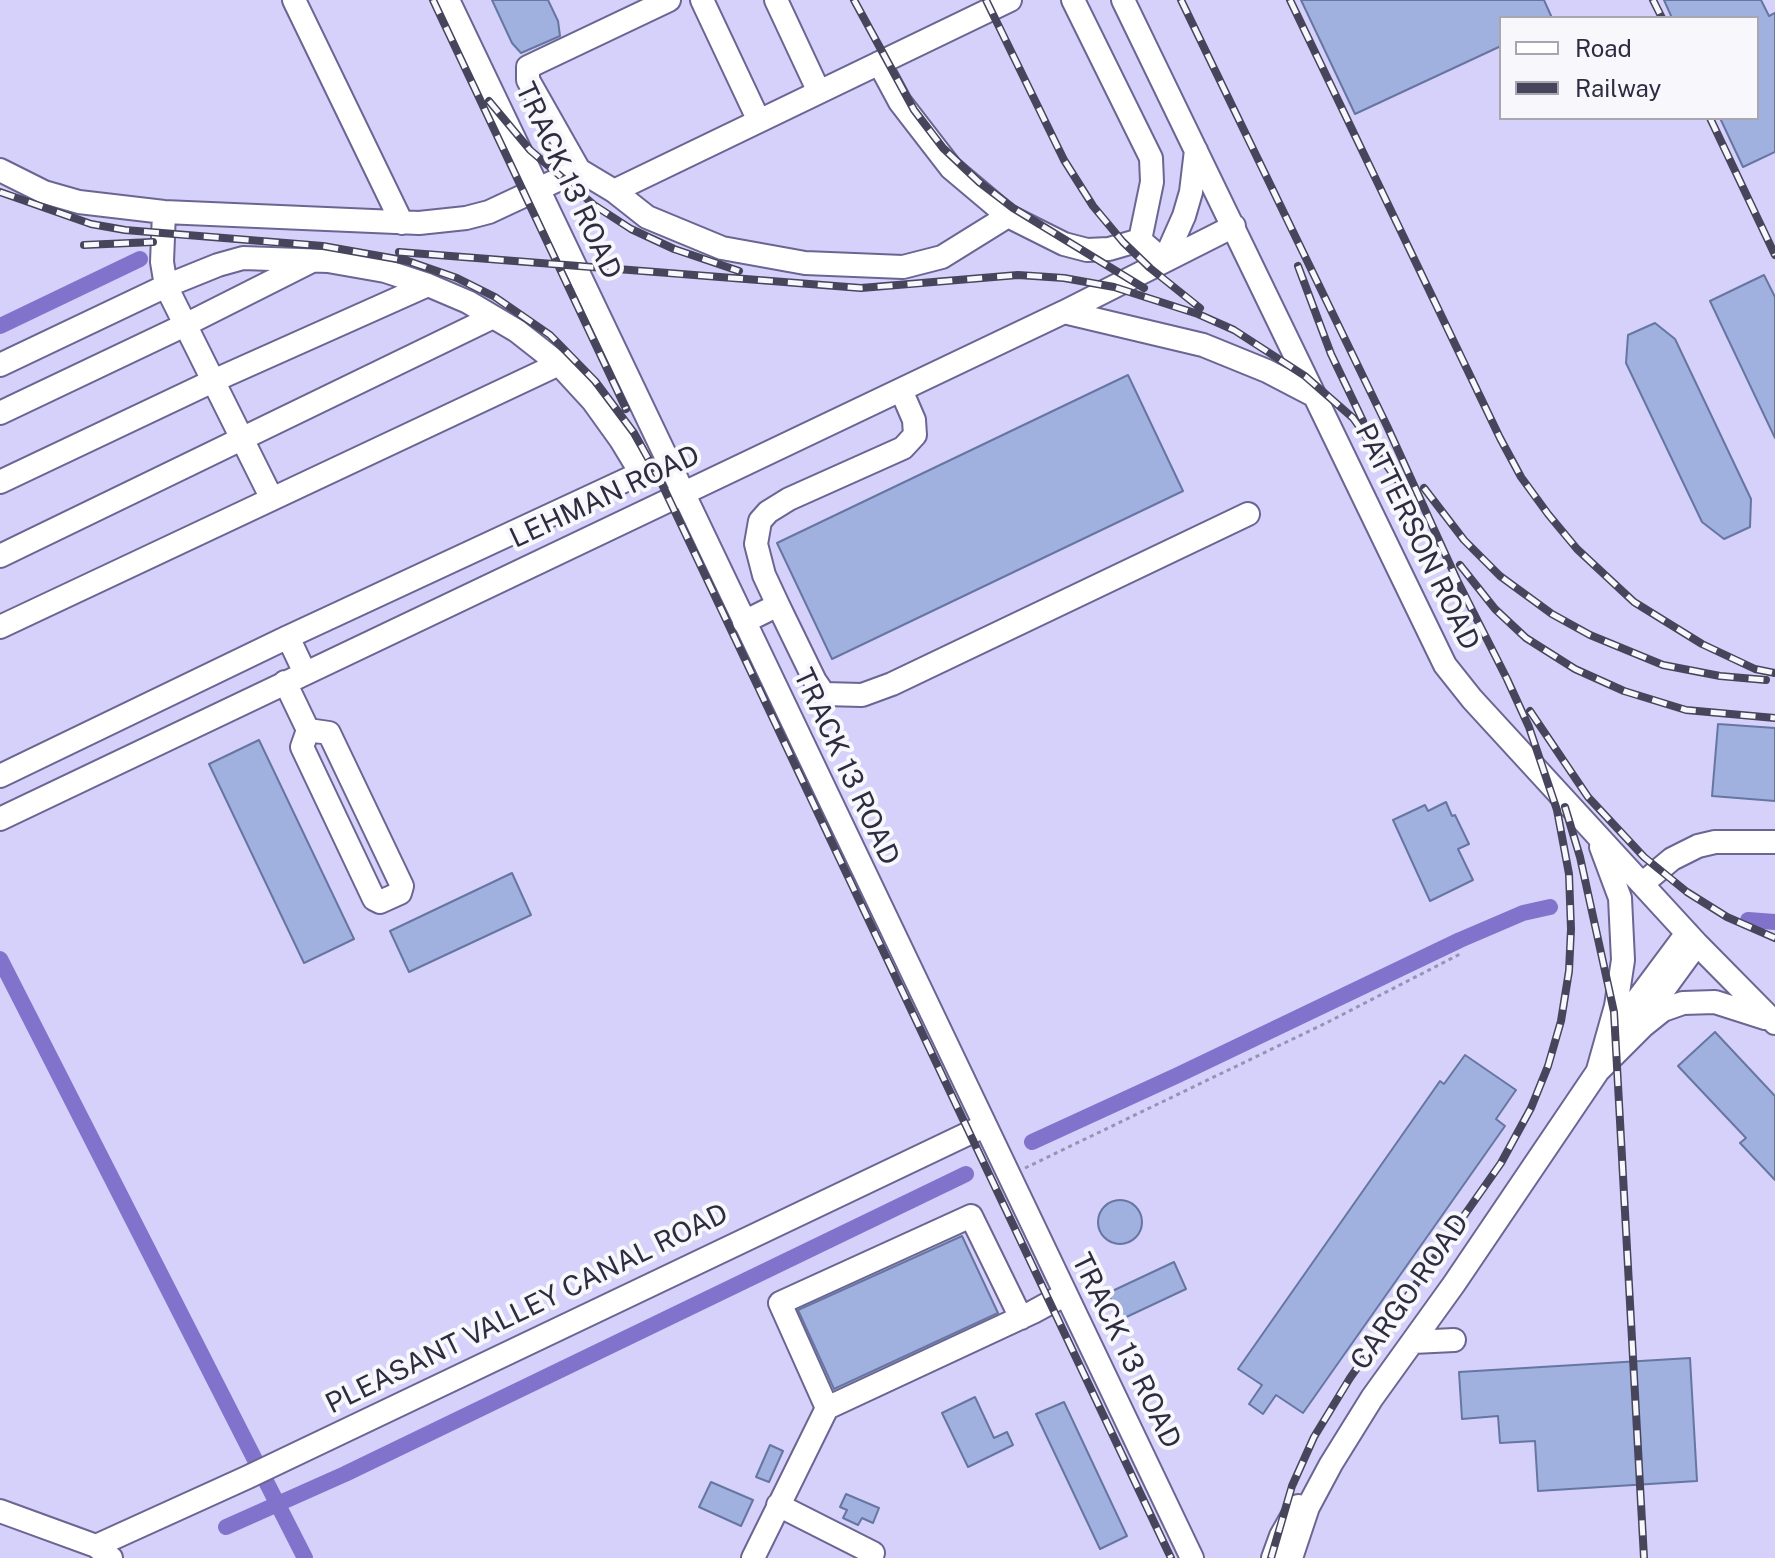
<!DOCTYPE html>
<style>
body{margin:0}
#map{position:relative;width:1775px;height:1558px;overflow:hidden;background:#d5d1fa;font-family:"Public Sans",sans-serif}
canvas{display:block}
.legend{position:absolute;left:1499px;top:16px;width:260px;height:104px;box-sizing:border-box;background:#f7f7fc;border:2px solid #a7a6b1;margin:0;padding:10px 14px;list-style:none;font-size:24px;color:#2e2c40}
.legend li{display:flex;align-items:center;gap:16px;height:40px}
.legend b{width:40px;border:2px solid #a7a6b1}
</style>
<div id="map">
<canvas width="1775" height="1558"></canvas>
<ul class="legend">
<li><b style="height:10px;background:#fff"></b>Road</li>
<li><b style="height:10px;background:#47455c"></b>Railway</li>
</ul>
</div>
<script>
const c = document.querySelector('canvas').getContext('2d');
c.lineJoin = 'round';
const toPath = rows => new Path2D(rows.map(r => 'M' + r).join(''));
function strokePath(path, color, width, dash) { c.strokeStyle = color; c.lineWidth = width; c.lineCap = dash ? 'butt' : 'round'; c.setLineDash(dash || []); c.stroke(path); }
function paint(path, color) { c.fillStyle = color; c.fill(path, 'evenodd'); }
function drawText(font, color, halo, rows, align = 'center') {
  c.font = font + ' "Public Sans",sans-serif'; c.lineWidth = 8; c.setLineDash([]); c.textBaseline = 'middle'; c.strokeStyle = halo; c.fillStyle = color; for (const [text, x, y, turn = 0] of rows) {
    c.save(); c.translate(x, y); c.rotate((+turn || 0) * Math.PI / 180); c.textAlign = isNaN(turn) ? turn : align; if (halo) c.strokeText(text, 0, 0); c.fillText(text, 0, 0); c.restore();
  }
}
strokePath(toPath([
 [0,326,140,259],
 [1748,920,1775,922],
 [0,959,305,1558],
 [1032,1142,1178,1075,1460,940,1523,913,1550,907],
 [226,1527,345,1474,966,1174]
]), '#8173cc', 16);
const building = toPath([
 [492,0,548,0,558,21,560,36,521,53,512,43,492,0],
 [1301,0,1544,0,1552,18,1501,18,1501,46,1355,114,1301,0],
 [1664,0,1761,0,1769,16,1775,13,1775,152,1743,167,1720,118,1757,118,1757,18,1672,18,1664,0],
 [1764,275,1775,297,1775,438,1710,301,1764,275],
 [1655,323,1675,339,1751,499,1750,527,1724,539,1702,522,1626,363,1628,335,1655,323],
 [1128,375,1183,491,832,659,777,543,1128,375],
 [1718,724,1775,728,1775,801,1712,796,1718,724],
 [259,740,354,939,304,963,209,764,259,740],
 [1446,802,1452,816,1455,815,1469,844,1458,849,1473,880,1430,901,1393,820,1425,805,1428,811,1446,802],
 [512,873,531,915,409,972,390,931,512,873],
 [1715,1032,1775,1096,1775,1180,1740,1143,1746,1138,1678,1066,1715,1032],
 [1465,1055,1516,1090,1496,1119,1505,1126,1303,1413,1276,1395,1263,1414,1249,1404,1262,1385,1238,1369,1440,1081,1444,1084,1465,1055],
 '1098 1222a22 22 0 1 1 44 0a22 22 0 1 1-44 0Z',
 [962,1236,998,1313,834,1389,798,1310,962,1236],
 [1174,1262,1186,1289,1120,1320,1108,1293,1174,1262],
 [1690,1358,1697,1481,1538,1491,1535,1441,1500,1443,1498,1416,1462,1419,1459,1372,1690,1358],
 [975,1397,994,1438,1007,1432,1013,1445,968,1467,942,1413,975,1397],
 [1064,1402,1127,1536,1100,1549,1036,1414,1064,1402],
 [770,1445,783,1451,769,1482,756,1477,770,1445],
 [711,1482,753,1500,741,1526,699,1507,711,1482],
 [846,1494,879,1508,873,1523,862,1518,858,1525,843,1518,847,1510,840,1507,846,1494]
]);
paint(building, '#a0b1e0');
strokePath(building, '#6676a1', 2);
const minor = toPath([
 [294,0,402,223],
 [448,0,1192,1558],
 [702,0,759,121],
 [776,0,819,92],
 [1073,0,1151,158,1152,182,1140,240],
 [1123,0,1445,665,1472,699,1697,944,1775,1023],
 [0,170,44,192,79,202,164,212,419,223,466,218,489,212,579,170,614,191,1010,0],
 [579,170,528,80,528,67,669,0],
 [614,191,647,217,722,248,805,263,903,267,942,257,1008,216,951,168,900,102,879,63],
 [164,212,162,262,166,286,272,499],
 [1008,216,1064,244,1087,250,1109,249,1140,240,1164,261,1184,216,1191,192,1196,150],
 [1064,312,1203,345,1267,371,1315,396],
 [0,365,166,286,218,265,243,258,328,261,385,271,428,285,468,302,517,331,559,364,593,401,621,440,641,473,288,637],
 [0,413,185,325,312,261],
 [0,482,213,381,428,285],
 [0,556,493,317],
 [778,605,764,575,756,544,760,521,768,512,789,499,903,448,915,435,914,420,901,390],
 [744,622,778,605,815,681,824,694,862,695,892,684,1248,514],
 [0,627,559,364],
 [285,682,308,730,302,747,374,899,380,902,400,893,402,886,329,733,308,730],
 [0,776,288,637,305,673],
 [0,819,1064,312,1234,226],
 [1642,884,1672,859,1698,846,1715,842,1775,842],
 [1643,1018,1697,944],
 [1614,1031,1687,933],
 [1598,1070,1616,1006,1623,960,1620,898,1601,847],
 [1021,1318,971,1216,780,1303,827,1408,1033,1312,1066,1294],
 [1413,1342,1454,1340],
 [778,1505,873,1553,871,1558],
 [0,1511,96,1546,111,1558],
 [96,1546,248,1477,984,1126],
 [753,1558,827,1408],
 [1273,1558,1281,1536,1298,1506],
 [1291,1558,1308,1507,1331,1464,1372,1398,1454,1284,1598,1071,1643,1026,1663,1010,1683,1003,1715,1002,1765,1018]
]);
strokePath(minor, '#6a6592', 26);
strokePath(toPath([
 [1025,1168,1328,1022,1462,953]
]), '#9793b4', 3, [4, 4]);
strokePath(minor, '#fff', 22);
const rail = toPath([
 [433,0,626,409],
 [854,0,914,110,943,148,979,182,1013,208,1144,288],
 [986,0,1064,160,1093,206,1123,242,1150,268,1200,308],
 [1181,0,1387,426,1457,580,1507,679,1529,727,1557,810,1569,874,1571,929,1569,971,1561,1021,1548,1066,1531,1108,1501,1163,1350,1378,1314,1437,1292,1486,1271,1558],
 [1290,0,1500,438,1521,477,1548,514,1577,549,1634,602,1702,644,1755,669,1775,673],
 [1653,0,1662,18],
 [489,101,530,150,594,205,631,229,674,249,739,271],
 [1710,118,1775,255],
 [0,192,91,224,125,230,323,246,408,261,457,278,495,297,550,335,595,381,634,433,659,478,1171,1558],
 [84,245,153,242],
 [399,252,861,288,1018,275,1064,278,1114,287,1198,314,1234,330,1305,376,1353,418,1412,501],
 [1298,266,1331,354,1363,421],
 [1424,488,1464,540,1500,576,1552,614,1590,635,1663,665,1720,676,1766,680],
 [1460,565,1495,609,1526,638,1575,669,1624,691,1686,710,1775,718],
 [1530,711,1588,797,1644,857,1687,892,1727,917,1775,938],
 [1565,807,1580,857,1614,1012,1644,1558]
]);
strokePath(rail, '#47455c', 8);
strokePath(rail, '#f7f7fc', 5, [15]);
drawText('28px', '#2e2c40', '#f7f7fc', [
 ["TRACK 13 ROAD",568,181,65],
 ["LEHMAN ROAD",605,497,-25],
 ["PATTERSON ROAD",1417,537,64],
 ["TRACK 13 ROAD",846,767,65],
 ["CARGO ROAD",1410,1292,-55],
 ["PLEASANT VALLEY CANAL ROAD",527,1309,-26],
 ["TRACK 13 ROAD",1126,1351,64]
]);
</script>
